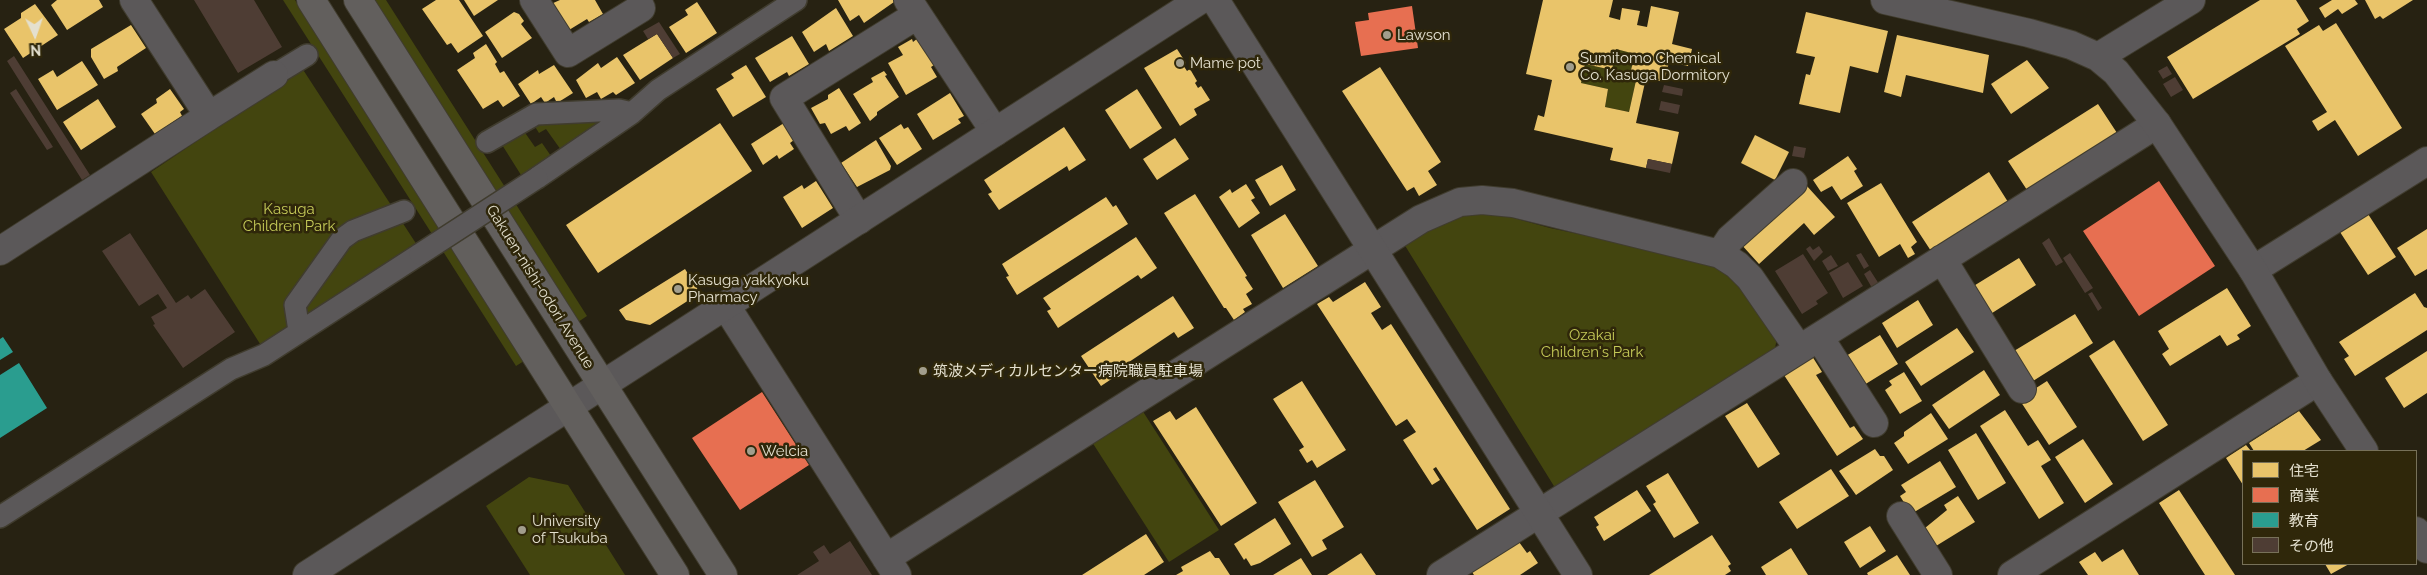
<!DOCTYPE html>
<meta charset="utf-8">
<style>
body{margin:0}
#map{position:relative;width:2427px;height:575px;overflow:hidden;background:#272212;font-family:Raleway,"Noto Sans JP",sans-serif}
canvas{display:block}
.legend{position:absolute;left:2242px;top:450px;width:175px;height:115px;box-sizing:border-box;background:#2f270a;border:1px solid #777159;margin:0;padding:6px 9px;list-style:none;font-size:15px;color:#e4e0cf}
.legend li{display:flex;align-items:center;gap:10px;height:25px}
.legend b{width:25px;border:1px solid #777159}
.north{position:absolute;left:10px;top:10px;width:50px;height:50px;-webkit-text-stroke:4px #2f270a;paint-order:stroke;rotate:177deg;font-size:14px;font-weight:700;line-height:20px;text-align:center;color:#e4e0cf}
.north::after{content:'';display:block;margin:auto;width:18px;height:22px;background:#e4e0cf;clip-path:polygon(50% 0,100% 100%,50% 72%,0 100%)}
</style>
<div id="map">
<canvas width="2427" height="575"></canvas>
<ul class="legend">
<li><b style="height:14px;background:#e9c46a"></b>住宅</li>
<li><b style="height:14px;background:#e76f51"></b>商業</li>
<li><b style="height:14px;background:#2a9d8f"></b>教育</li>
<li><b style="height:14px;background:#4e3d34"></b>その他</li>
</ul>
<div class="north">N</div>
</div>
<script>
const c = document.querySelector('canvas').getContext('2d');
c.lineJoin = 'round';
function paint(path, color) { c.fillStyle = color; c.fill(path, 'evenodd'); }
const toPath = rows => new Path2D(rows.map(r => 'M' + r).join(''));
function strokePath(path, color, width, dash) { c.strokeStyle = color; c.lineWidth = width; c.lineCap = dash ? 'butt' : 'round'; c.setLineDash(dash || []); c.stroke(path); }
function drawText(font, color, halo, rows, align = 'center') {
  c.font = font + ' Raleway,"Noto Sans JP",sans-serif'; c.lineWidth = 5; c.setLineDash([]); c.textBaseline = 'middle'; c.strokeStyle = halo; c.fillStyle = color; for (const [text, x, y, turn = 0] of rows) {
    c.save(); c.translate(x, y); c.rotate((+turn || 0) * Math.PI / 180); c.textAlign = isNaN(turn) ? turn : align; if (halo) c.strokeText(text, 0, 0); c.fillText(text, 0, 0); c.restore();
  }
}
paint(toPath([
 [283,0,295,0,524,361,516,366],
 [373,0,386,0,587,316,578,322],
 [1616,49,1635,54,1630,74,1637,76,1629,112,1605,107,1608,89,1581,83,1585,64,1611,70],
 [300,65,417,245,262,347,151,172,287,80,284,75],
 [608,115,561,150,546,129,539,133,532,122],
 [521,127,535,147,542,143,551,156,521,175,499,140],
 [1492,212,1550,228,1706,261,1725,271,1750,299,1777,338,1774,353,1557,491,1404,244,1435,224,1465,214],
 [1142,410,1219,530,1169,562,1092,442],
 [529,477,568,485,625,575,530,575,486,506]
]), '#43450f');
paint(toPath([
 [57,0,99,0,103,7,67,30,51,5],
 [436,0,459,0,483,36,458,53,451,43,447,45,422,9],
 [464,0,498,0,474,16],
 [560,0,595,0,603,14,589,22,587,19,569,30,551,4],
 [838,0,893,0,894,2,864,23,859,15,850,21],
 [1543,0,1613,0,1609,17,1620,20,1622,8,1640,11,1637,25,1647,27,1651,6,1679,12,1672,44,1692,49,1688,66,1669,62,1664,82,1646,78,1636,123,1679,132,1672,164,1648,159,1646,168,1610,160,1613,148,1534,130,1538,115,1544,117,1552,80,1526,74],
 [1616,49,1635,54,1630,74,1637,76,1629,112,1605,107,1608,89,1581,83,1585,64,1612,70],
 [2260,0,2296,0,2309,21,2297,29,2300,34,2193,99,2167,57],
 [2332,0,2355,0,2358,4,2342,14,2338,9,2325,18,2319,8],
 [2365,0,2413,0,2383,19,2380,16,2375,19],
 [697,2,717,33,686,53,669,27,688,15,685,10],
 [35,4,58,35,23,58,4,29,21,18,21,13],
 [836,8,853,36,829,51,826,44,814,52,802,32],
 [514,12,519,14,524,21,521,24,532,38,502,58,485,32],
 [1806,12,1888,31,1878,73,1850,66,1840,113,1799,104,1806,74,1810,75,1815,57,1796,53],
 [2336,23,2402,128,2358,156,2335,120,2318,131,2312,121,2327,112,2285,46,2319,25,2323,31],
 [131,25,146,48,117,67,118,71,104,79,91,57,91,49],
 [657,34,673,58,640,80,623,55],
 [1897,35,1989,55,1983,93,1906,75,1901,97,1884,92],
 [792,36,809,64,789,76,787,72,770,82,755,58],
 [918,38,934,65,931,67,937,77,906,95,888,63,903,55,898,47,912,39,913,42],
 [486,44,497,62,495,64,500,73,504,71,520,96,503,107,498,100,483,109,457,70,475,58,473,53],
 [1177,49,1186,63,1183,65,1187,71,1190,69,1197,81,1195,83,1198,88,1201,86,1210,100,1194,109,1197,115,1180,126,1144,68],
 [617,57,635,83,616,95,613,92,601,99,597,92,586,98,576,80,598,63,601,68],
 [2027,60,2049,88,2011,114,1991,84],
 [82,61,98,85,57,110,38,79,53,70,57,77],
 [554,65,573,93,557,103,554,97,545,103,541,97,531,104,518,84,538,70,539,74],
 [746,65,766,97,733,117,716,89,734,78,731,74],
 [1380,67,1441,162,1428,171,1437,185,1419,196,1414,187,1407,191,1342,91],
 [884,71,887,75,885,76,899,97,877,112,877,115,870,121,853,94,873,82,871,78],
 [839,88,861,123,849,131,846,126,831,134,825,123,820,124,811,108,828,99,828,95],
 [170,89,184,109,180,112,182,116,155,134,141,114,157,103,156,99],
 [1137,89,1162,128,1130,149,1105,110],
 [950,93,964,116,958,119,961,123,933,140,917,114],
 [98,99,116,127,81,150,63,122],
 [2098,104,2117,133,2027,190,2008,161],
 [720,123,752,171,598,273,566,225],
 [784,123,794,140,790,143,794,149,779,159,777,155,763,165,751,144],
 [901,124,904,129,908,127,922,149,897,165,879,138],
 [1064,127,1086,160,1069,171,1067,166,999,210,988,194,992,192,984,180],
 [1755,135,1789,152,1775,180,1741,163],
 [1175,138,1189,159,1157,180,1143,159],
 [876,140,891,166,890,170,857,187,841,163],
 [1848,156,1857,169,1854,171,1863,186,1841,200,1832,186,1821,192,1813,180],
 [1282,165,1296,190,1270,206,1255,180],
 [1989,172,2008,202,1931,251,1912,222],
 [816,181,833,208,802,228,783,197,802,185,804,189],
 [1881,183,1917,242,1911,247,1915,254,1908,258,1900,244,1879,257,1847,203],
 [1246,184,1255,198,1251,200,1260,213,1239,228,1219,197,1230,189,1232,193],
 [1806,185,1835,217,1814,235,1804,223,1759,264,1740,243],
 [1195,194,1247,276,1245,277,1253,289,1246,294,1252,304,1243,309,1245,312,1234,320,1226,308,1224,308,1164,213],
 [1106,197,1113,207,1116,205,1128,224,1017,295,1006,277,1009,276,1002,264],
 [1285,214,1318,266,1283,288,1251,235],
 [2368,214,2396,257,2368,275,2340,232],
 [2427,229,2427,269,2415,276,2397,248],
 [1136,237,1157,268,1141,279,1138,275,1058,328,1047,311,1051,309,1043,298],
 [2019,258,2036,285,1989,315,1972,287],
 [685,269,700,293,650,325,626,320,619,310],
 [1365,282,1381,307,1371,313,1382,330,1391,324,1510,509,1477,530,1436,467,1433,469,1440,480,1432,485,1403,440,1416,432,1407,419,1396,426,1317,304,1329,297,1333,302],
 [2227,288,2251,326,2237,335,2240,339,2227,346,2220,335,2170,366,2162,354,2169,349,2158,331],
 [2415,293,2424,307,2427,308,2427,330,2355,376,2344,359,2349,356,2339,342],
 [1173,296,1194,328,1178,338,1174,332,1114,372,1116,376,1101,386,1081,356],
 [1918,300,1933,325,1897,348,1882,323],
 [2075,314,2093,343,2033,381,2014,351],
 [1957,328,1974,352,1921,386,1905,362],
 [1880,335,1898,364,1864,385,1846,356],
 [2114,340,2168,425,2143,441,2089,356],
 [2427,351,2427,393,2404,408,2385,378],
 [1812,356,1822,372,1816,375,1850,428,1854,426,1863,439,1837,456,1784,375],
 [1984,370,2000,395,1949,429,1932,405],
 [1904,372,1922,401,1900,414,1885,390,1892,385,1889,381],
 [1302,381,1346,450,1317,468,1312,460,1307,463,1299,450,1304,447,1273,399],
 [2047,381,2077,427,2049,445,2019,399],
 [1747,403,1780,454,1758,468,1725,416],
 [1196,407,1257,503,1221,526,1153,421,1170,411,1176,420],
 [2005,410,2028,446,2038,440,2051,460,2041,466,2064,503,2039,519,1980,426],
 [2299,411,2321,440,2303,451,2254,451,2249,443],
 [1931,413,1948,439,1908,464,1894,443,1904,436,1904,432],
 [1976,433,2006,483,1978,500,1948,450],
 [2083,439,2113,484,2085,503,2055,457],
 [2246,445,2251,451,2243,451,2243,485,2226,458],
 [1875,449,1880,456,1884,456,1893,470,1856,495,1839,471],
 [1940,461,1956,487,1911,514,1900,496,1906,492,1901,485],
 [1831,469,1849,496,1797,529,1779,502],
 [1668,473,1699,523,1674,538,1653,504,1656,502,1646,486],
 [1315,480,1344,527,1322,540,1327,549,1312,557,1278,502],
 [1637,490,1651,511,1604,541,1596,527,1599,525,1594,517],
 [2179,490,2214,543,2235,575,2205,575,2194,558,2159,503],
 [1958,496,1975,522,1936,546,1925,528,1947,510,1944,505],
 [1275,518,1291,544,1260,563,1251,566,1246,558,1244,560,1234,544],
 [1870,526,1886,551,1860,568,1844,542],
 [1146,534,1164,562,1144,575,1082,575],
 [1712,535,1731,564,1728,566,1731,571,1725,575,1649,575],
 [1519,542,1527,553,1530,551,1538,563,1520,575,1474,575,1472,572],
 [1791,548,1808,575,1766,575,1761,567],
 [2123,549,2139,575,2088,575,2079,562,2095,552,2102,562],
 [1210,551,1215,558,1219,558,1230,575,1176,575,1183,571,1181,567],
 [1361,553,1376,575,1327,575],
 [1897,555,1910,575,1868,575,1867,573],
 [1301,558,1312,575,1273,575],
 [2325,564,2349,564,2331,574]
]), '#e9c46a');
paint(toPath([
 [1412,6,1418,48,1361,56,1355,22,1369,20,1368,13],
 [2159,181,2215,266,2139,316,2083,231],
 [762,392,809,465,740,510,692,438]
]), '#e76f51');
paint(toPath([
 [3,337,13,352,0,360,0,339],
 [19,363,47,408,0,438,0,375]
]), '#2a9d8f');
paint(toPath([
 [194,0,254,0,282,47,238,73],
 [659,22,680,54,673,58,657,34,648,39,643,31],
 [14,56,90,175,82,180,7,61],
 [2167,66,2172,74,2163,79,2158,71],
 [2175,77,2183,90,2171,97,2163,84],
 [1664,85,1683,89,1682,96,1662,92],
 [16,89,53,147,47,150,10,93],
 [1661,101,1680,105,1678,114,1659,110],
 [1794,146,1806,148,1804,158,1792,156],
 [1648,159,1672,164,1670,173,1646,168],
 [130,233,176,303,188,295,191,299,205,289,235,332,183,368,153,325,155,324,151,317,167,308,158,294,139,306,102,251],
 [2049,238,2063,262,2056,266,2042,243],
 [1810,246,1813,250,1819,246,1823,252,1814,261,1806,249],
 [1861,253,1869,266,1864,269,1856,255],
 [2070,253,2093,288,2085,293,2063,258],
 [1803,254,1828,293,1816,301,1818,304,1802,314,1775,271],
 [1831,255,1838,266,1828,271,1822,261],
 [1848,262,1863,286,1843,298,1829,273],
 [1870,270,1879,284,1872,288,1864,274],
 [2092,292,2102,308,2098,311,2088,294],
 [850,541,872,575,797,575,819,561,813,552,824,545,830,554]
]), '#4e3d34');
const pedestrian = toPath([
 [274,75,307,55],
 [487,142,536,114,619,110,632,113],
 [537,178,632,113,658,90,796,0],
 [299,331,295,305,342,239,353,231,404,211],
 [0,517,231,369,264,355,420,254]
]);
const minor = toPath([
 [534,0,568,53,641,8],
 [908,0,995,132],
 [209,116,274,75],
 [859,220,784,98,917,15],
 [0,251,209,116,134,0],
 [1720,254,1730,239,1793,183],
 [1942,259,2022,389],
 [2253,270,2427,161],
 [726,306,897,575],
 [1819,337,1874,423],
 [1901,516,1938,575],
 [886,558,1391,238,1421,219,1460,202,1482,200,1513,203,1720,254,1737,265,1750,278,1799,349],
 [1441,575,2157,124],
 [2012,575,2318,381]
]);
const tertiary = toPath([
 [1215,0,1578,575],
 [1885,0,2029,33,2071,45,2098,57,2116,72,2157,124,2253,270,2318,381,2364,451],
 [2098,57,2191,0],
 [2416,531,2427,549],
 [307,575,1200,0]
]);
const trunk = toPath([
 [311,0,675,575],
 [358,0,723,575]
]);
strokePath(pedestrian, '#403c2e', 24);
strokePath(minor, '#403c2e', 30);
strokePath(tertiary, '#403c2e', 30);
strokePath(trunk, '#403c2e', 30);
strokePath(pedestrian, '#5b5859', 21);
strokePath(minor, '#5b5859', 28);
strokePath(tertiary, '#5b5859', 28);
strokePath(trunk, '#625f5d', 28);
const pedestrianBridge = toPath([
 [420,254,537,178]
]);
strokePath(pedestrianBridge, '#403c2e', 24, []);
strokePath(pedestrianBridge, '#5b5859', 21);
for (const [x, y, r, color] of [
 [1387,35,5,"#a29e8d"],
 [1180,63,5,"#a29e8d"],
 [1570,67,5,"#a29e8d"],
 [678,289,5,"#a29e8d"],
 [923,371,5,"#a29e8d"],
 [751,451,5,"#a29e8d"],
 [522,530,5,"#a29e8d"]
]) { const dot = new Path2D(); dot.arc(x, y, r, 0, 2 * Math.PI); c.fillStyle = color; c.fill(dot); strokePath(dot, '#2f270a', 2); }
drawText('15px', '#e4e0cf', '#2f270a', [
 ["Lawson",1397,35],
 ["Sumitomo Chemical",1580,58],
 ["Co. Kasuga Dormitory",1580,75],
 ["Mame pot",1190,63],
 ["Kasuga yakkyoku",688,280],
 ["Pharmacy",688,297],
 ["筑波メディカルセンター病院職員駐車場",933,371],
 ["Welcia",761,451],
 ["University",532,521],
 ["of Tsukuba",532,538]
], 'left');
drawText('15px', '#c5ca58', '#2f270a', [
 ["Kasuga",289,209],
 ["Children Park",289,226],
 ["Ozakai",1592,335],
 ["Children's Park",1592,352]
]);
drawText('15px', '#e4e0cf', '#2f270a', [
 ["Gakuen-nishi-odori Avenue",540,287,58]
]);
</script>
